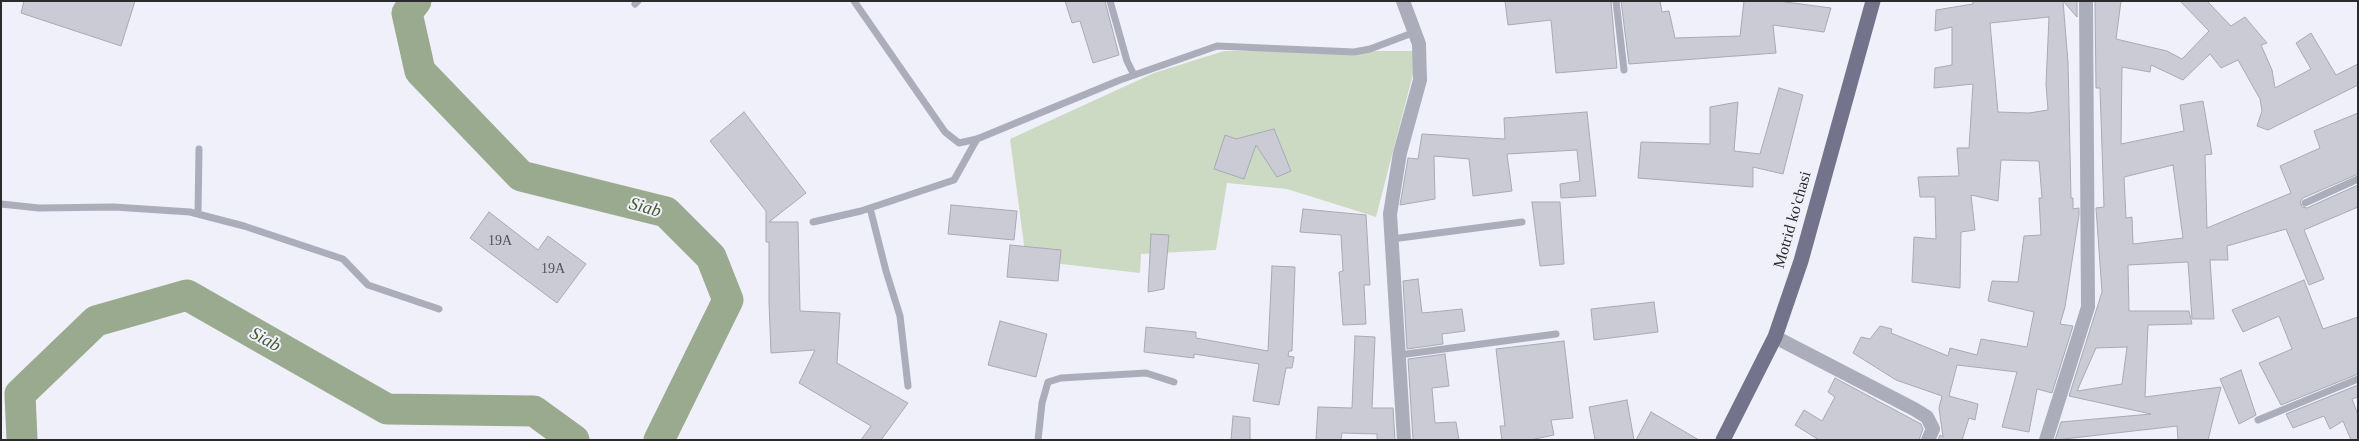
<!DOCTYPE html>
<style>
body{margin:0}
#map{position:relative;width:2359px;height:441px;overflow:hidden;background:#f0f0fb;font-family:"Times New Roman",serif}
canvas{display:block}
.frame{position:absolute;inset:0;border:2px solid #2b2b2f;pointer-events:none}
</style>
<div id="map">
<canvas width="2359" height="441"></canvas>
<div class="frame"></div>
</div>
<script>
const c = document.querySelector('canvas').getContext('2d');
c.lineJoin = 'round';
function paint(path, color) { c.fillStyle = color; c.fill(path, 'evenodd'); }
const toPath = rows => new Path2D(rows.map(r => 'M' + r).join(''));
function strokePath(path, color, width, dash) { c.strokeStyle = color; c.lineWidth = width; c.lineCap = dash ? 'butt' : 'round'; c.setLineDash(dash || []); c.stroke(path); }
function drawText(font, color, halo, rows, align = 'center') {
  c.font = font + ' "Times New Roman",serif'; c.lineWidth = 4; c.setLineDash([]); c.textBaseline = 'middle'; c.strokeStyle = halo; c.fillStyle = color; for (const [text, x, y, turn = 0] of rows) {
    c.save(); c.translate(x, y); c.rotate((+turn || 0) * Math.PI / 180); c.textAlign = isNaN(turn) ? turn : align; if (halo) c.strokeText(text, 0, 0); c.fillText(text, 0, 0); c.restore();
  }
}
paint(toPath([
 [1224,51,1419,51,1376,217,1287,189,1227,183,1216,250,1141,254,1140,273,1026,260,1010,139,1154,73]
]), '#cddac3');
strokePath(toPath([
 [416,1,407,13,420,71,521,176,666,212,711,257,728,300,659,440],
 [22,440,20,394,96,321,187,295,387,409,534,411,574,440]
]), '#9aaa8e', 31);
const building = toPath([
 [24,1,135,1,121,46,21,13,24,1],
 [1065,1,1105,1,1119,55,1093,63,1080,21,1072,23,1065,1],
 [1505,1,1611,1,1617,68,1556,73,1551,20,1508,25,1505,1],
 [1621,1,1660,1,1662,12,1669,11,1675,38,1740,36,1744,1,1778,1,1831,8,1824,32,1773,25,1776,53,1629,64,1621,1],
 [1973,1,2063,1,2068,62,2071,198,2073,198,2073,209,2079,208,2079,215,2065,307,2060,324,2073,326,2052,393,2037,389,2029,432,2002,427,2017,372,1957,365,1949,396,1978,404,1975,420,1969,418,1962,440,1938,440,1940,435,1943,437,1939,408,1942,396,1896,380,1853,353,1861,337,1870,339,1880,326,1892,329,1891,333,1948,356,1950,348,1977,355,1981,339,2027,347,2034,312,1988,301,1992,281,2018,282,2024,236,2041,235,2039,198,2042,198,2039,161,2001,160,1998,201,1971,195,1975,230,1961,232,1960,288,1912,282,1914,237,1936,239,1935,197,1920,197,1918,177,1959,176,1957,148,1969,148,1973,84,1934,88,1935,68,1952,65,1952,27,1935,31,1936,10,1973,4,1973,1],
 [2049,17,2046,84,2048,110,2029,113,1998,112,1990,23,2049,17],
 [2063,1,2077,1,2077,17,2063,1],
 [2095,1,2121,1,2116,39,2167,51,2182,59,2209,31,2180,1,2207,1,2231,26,2245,17,2267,43,2261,45,2272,70,2275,88,2311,69,2296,43,2311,33,2336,75,2358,64,2358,85,2268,130,2257,126,2262,111,2260,99,2238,60,2221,68,2210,54,2183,80,2151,65,2150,72,2122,67,2121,144,2184,131,2180,105,2203,101,2212,154,2205,155,2207,228,2291,193,2280,166,2320,148,2314,131,2358,113,2358,174,2303,198,2300,202,2302,207,2307,208,2358,185,2358,207,2304,230,2324,279,2309,285,2286,229,2227,246,2228,260,2210,260,2214,319,2192,319,2188,262,2128,265,2129,311,2189,311,2192,324,2148,325,2145,397,2221,387,2208,440,2178,440,2177,426,2055,440,2061,422,2151,414,2069,396,2102,292,2096,208,2104,207,2100,88,2096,88,2095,1],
 [2173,165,2183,238,2133,244,2132,217,2126,218,2124,177,2173,165],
 [2127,347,2122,384,2077,391,2096,348,2127,347],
 [1779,88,1803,95,1783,174,1753,167,1753,187,1638,178,1641,142,1710,144,1710,107,1738,102,1734,151,1760,154,1779,88],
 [744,112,806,193,769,222,798,222,800,311,840,313,837,363,908,403,881,440,861,440,871,426,799,383,815,350,771,353,769,302,769,242,766,242,766,211,710,141,744,112],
 [1587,112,1596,196,1561,198,1560,184,1580,181,1577,150,1507,154,1512,191,1473,196,1469,159,1434,156,1435,199,1400,205,1408,158,1418,159,1422,134,1505,139,1504,118,1587,112],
 [1274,129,1291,171,1277,177,1256,145,1244,179,1214,169,1225,135,1236,139,1274,129],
 [1532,202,1560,202,1564,264,1540,266,1532,202],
 [951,205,1017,211,1014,240,948,234,951,205],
 [1303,209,1366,215,1370,285,1364,285,1366,324,1343,325,1339,272,1343,271,1341,235,1300,232,1303,209],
 [489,212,538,250,548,236,586,264,557,303,470,238,489,212],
 [1151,234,1169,235,1164,289,1148,292,1151,234],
 [1010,245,1061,250,1058,281,1007,277,1010,245],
 [1272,266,1295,267,1292,351,1289,351,1288,356,1294,357,1292,368,1286,368,1279,405,1253,401,1259,364,1194,354,1194,358,1144,352,1146,327,1196,332,1196,338,1268,351,1272,266],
 [1418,279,1422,313,1462,309,1465,331,1442,334,1443,344,1407,349,1403,281,1418,279],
 [2304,280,2323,329,2358,317,2358,374,2281,405,2259,363,2292,349,2279,316,2243,332,2232,310,2304,280],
 [1654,302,1658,332,1594,340,1591,309,1654,302],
 [1000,321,1047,334,1036,377,988,365,1000,321],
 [1355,336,1375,337,1372,408,1393,408,1395,440,1377,440,1377,434,1342,433,1341,440,1316,440,1318,407,1352,408,1355,336],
 [1564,341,1573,418,1551,420,1554,435,1530,440,1502,440,1500,426,1505,426,1496,349,1564,341],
 [1445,354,1449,386,1432,388,1435,423,1456,422,1459,440,1413,440,1408,359,1445,354],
 [2241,370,2256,415,2239,424,2220,379,2241,370],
 [1835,378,1921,424,1923,429,1919,440,1819,440,1795,425,1804,410,1822,421,1835,397,1828,392,1835,378],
 [2358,385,2358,397,2352,399,2358,415,2358,440,2351,440,2343,421,2330,429,2324,416,2293,428,2286,414,2358,385],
 [1627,400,1634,440,1595,440,1589,407,1627,400],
 [1651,412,1699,440,1636,440,1651,412],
 [1233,416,1250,418,1250,440,1231,440,1233,416]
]);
paint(building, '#cbcbd5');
strokePath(building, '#a9a9b3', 1);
strokePath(toPath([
 [854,1,945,132,959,143,977,139,1120,80,1217,46,1354,52,1370,49,1415,32],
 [1110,1,1127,61,1134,75],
 [1616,1,1624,70],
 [635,4,638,1],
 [2305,203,2358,179],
 [1,204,39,208,114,207,190,212,244,226,343,259,368,285,439,309],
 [870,208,886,271,900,316,908,386],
 [198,214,199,149],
 [813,222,861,211,954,180,977,139],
 [1392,239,1522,222],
 [1399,355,1556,334],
 [2258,420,2358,379],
 [1038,440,1042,403,1048,382,1061,378,1146,373,1174,382]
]), '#acadbb', 7);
strokePath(toPath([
 [1403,1,1419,44,1420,80,1400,153,1390,214,1404,440],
 [1775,337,1914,409,1927,417,1933,429,1928,440],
 [2046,440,2088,307,2086,1]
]), '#acadbb', 14);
strokePath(toPath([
 [1723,440,1775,337,1801,261,1873,1]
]), '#73748c', 15);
drawText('14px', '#535358', null, [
 ["19A",500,241],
 ["19A",553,269]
]);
drawText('16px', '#2b2b2f', '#f0f0fb', [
 ["Motrid ko'chasi",1793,220,-74]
]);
drawText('italic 18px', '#445c2f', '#f0f0fb', [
 ["Siab",645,208,16],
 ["Siab",265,340,29]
]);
</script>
